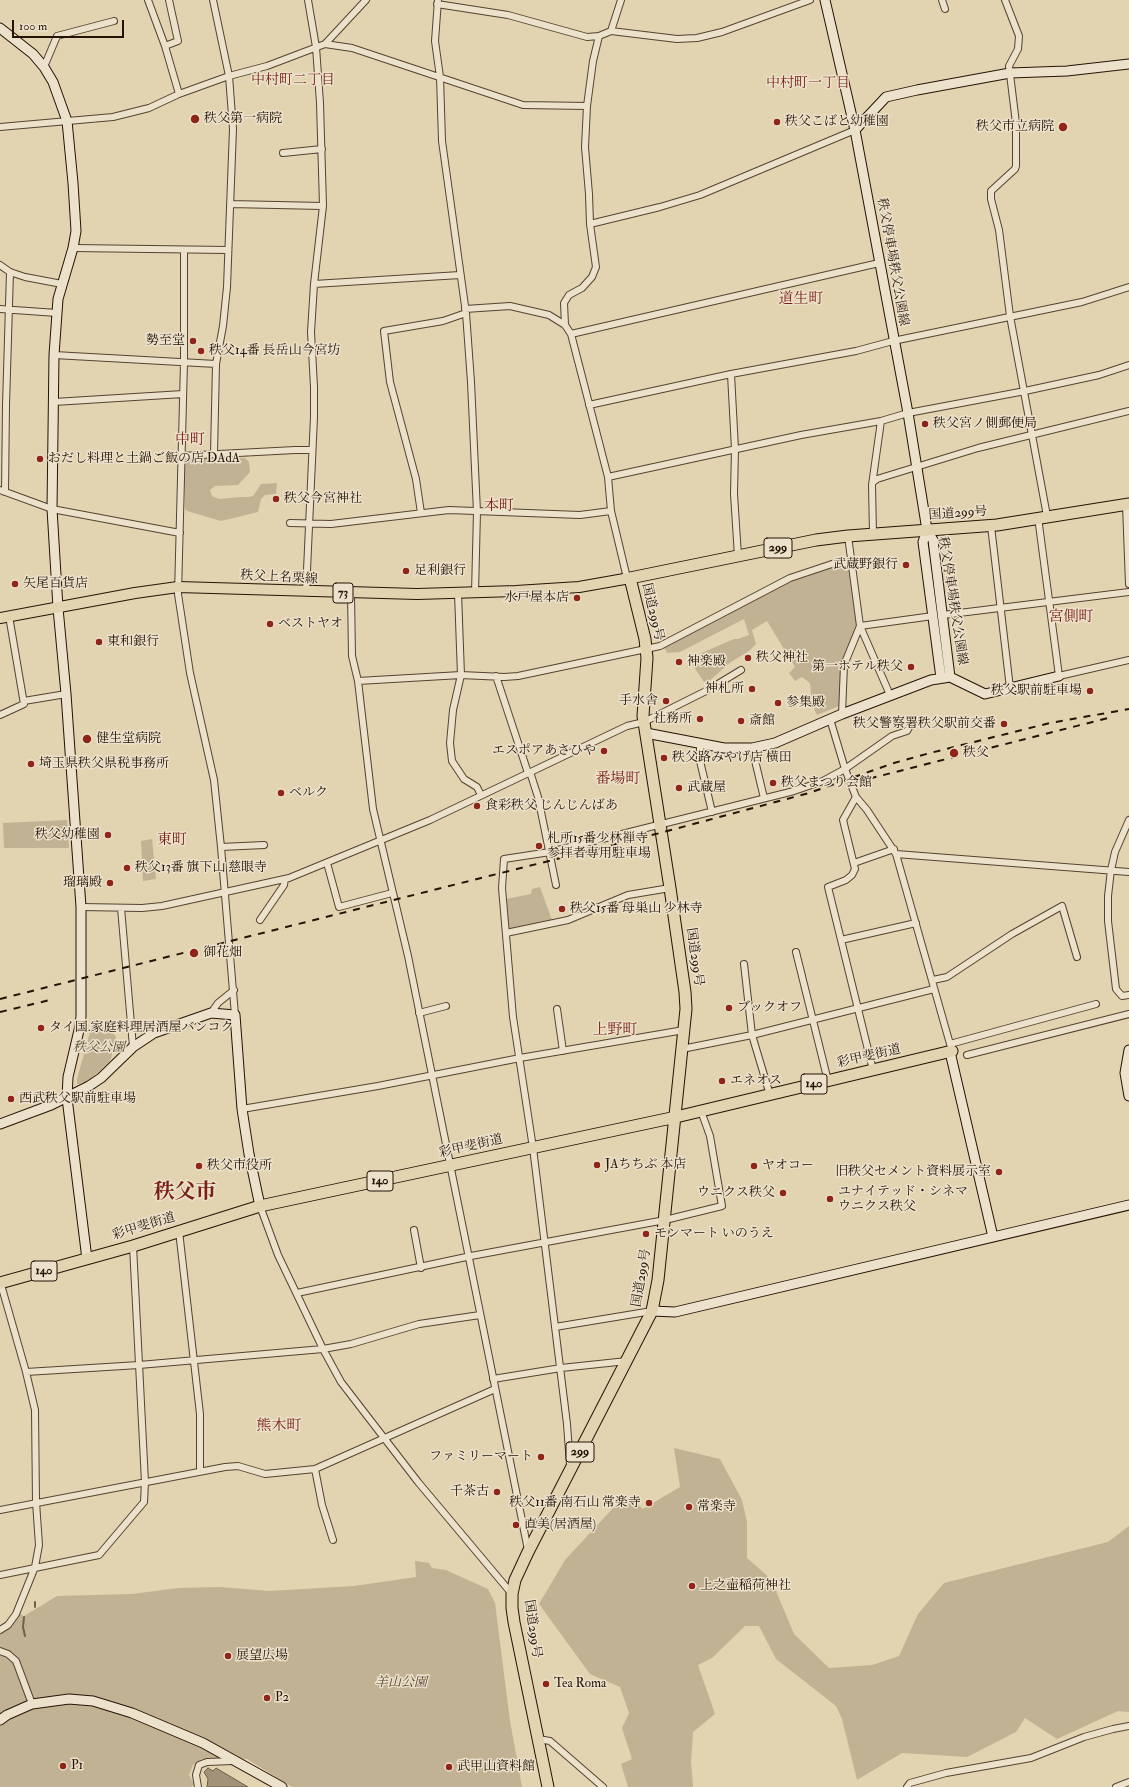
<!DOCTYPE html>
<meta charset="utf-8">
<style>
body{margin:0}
#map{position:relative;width:1129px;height:1787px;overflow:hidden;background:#e2d3b1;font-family:"IM FELL Double Pica",serif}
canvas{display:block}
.scale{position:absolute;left:12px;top:20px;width:112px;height:18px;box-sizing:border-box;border:2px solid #251305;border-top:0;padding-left:5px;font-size:12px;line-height:14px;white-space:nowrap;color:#251305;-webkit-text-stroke:3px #ece2cc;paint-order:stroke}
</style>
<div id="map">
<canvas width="1129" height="1787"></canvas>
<div class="scale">100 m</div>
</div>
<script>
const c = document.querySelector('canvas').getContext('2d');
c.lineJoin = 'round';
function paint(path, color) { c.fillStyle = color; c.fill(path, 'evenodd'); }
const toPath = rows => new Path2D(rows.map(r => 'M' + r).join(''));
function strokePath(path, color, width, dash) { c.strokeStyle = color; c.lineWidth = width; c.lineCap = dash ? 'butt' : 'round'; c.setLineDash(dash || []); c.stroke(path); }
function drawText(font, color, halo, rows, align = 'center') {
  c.font = font + ' "IM FELL Double Pica","Noto Serif JP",serif'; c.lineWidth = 3; c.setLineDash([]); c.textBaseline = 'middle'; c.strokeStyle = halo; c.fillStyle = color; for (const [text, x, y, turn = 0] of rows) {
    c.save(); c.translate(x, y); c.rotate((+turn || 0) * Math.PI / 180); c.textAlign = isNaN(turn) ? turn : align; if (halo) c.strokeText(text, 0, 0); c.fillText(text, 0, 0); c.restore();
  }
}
paint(toPath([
 [245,458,249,462,250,472,238,485,215,486,210,490,212,496,219,499,241,497,249,497,253,496,261,484,277,483,276,494,265,495,261,499,258,512,221,521,187,511,185,509,184,459],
 [846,565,850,568,857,630,842,664,839,706,817,715,812,705,810,683,802,677,795,681,789,673,795,667,767,621,752,630,756,644,749,651,731,662,709,681,704,682,692,664,699,654,734,639,738,639,749,635,744,619,680,652,667,653,666,650,663,648,789,581,828,568],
 [67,820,69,848,4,848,3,823],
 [152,839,156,879,143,881,141,841],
 [540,887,552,920,509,929,506,899,531,894,532,889],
 [93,1021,115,1035,116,1038,111,1059,107,1064,85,1084,82,1082,80,1084,77,1084,77,1079],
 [674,1448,720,1459,742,1500,747,1522,747,1558,771,1579,794,1634,829,1668,872,1665,899,1656,918,1614,944,1583,1108,1542,1129,1526,1129,1712,1118,1711,1057,1739,1025,1718,1016,1732,967,1757,902,1753,857,1780,842,1719,836,1706,776,1659,759,1626,745,1626,712,1658,698,1665,715,1714,693,1732,691,1762,693,1787,628,1787,621,1764,632,1759,622,1728,629,1713,620,1687,590,1674,539,1604,565,1560,626,1494,643,1509,680,1487],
 [415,1561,429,1563,432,1568,446,1570,488,1589,495,1603,510,1721,522,1787,292,1787,247,1759,227,1762,202,1759,193,1765,189,1775,194,1784,192,1787,0,1787,0,1633,12,1625,19,1613,24,1616,57,1596,132,1594,178,1588,220,1587,269,1591,354,1586,416,1577]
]), '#c2b294');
const water = toPath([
 [208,1768,213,1771,216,1768,248,1787,207,1787,208,1779,204,1772,208,1768]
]);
paint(water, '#a29277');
strokePath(water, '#705f49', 1);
strokePath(toPath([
 [35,1607,35,1602],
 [24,1617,23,1627,25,1636]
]), '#705f49', 2);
const street = toPath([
 [148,0,165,46,179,94],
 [213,0,229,76,233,129,227,287,223,326,216,364,214,454],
 [438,0,435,41,440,77,442,141,466,313,471,382,477,512,475,593],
 [942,0,945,9],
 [1005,0,1019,36,1018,49,1009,66,1016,123,1016,166,1015,169,991,191,991,199,999,230,1010,316,1047,516],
 [437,4,508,15,587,37,599,36,611,31,621,0],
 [611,31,677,39,697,38,722,32,810,0],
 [325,44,352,48,523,105,587,106],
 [165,46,178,41,169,0],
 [44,67,57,36,114,21],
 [0,127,113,117,149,108,179,94,229,76,267,66,325,44,366,0],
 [283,153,322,149],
 [230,204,323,206],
 [590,224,660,207,700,195,855,130],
 [73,248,227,250],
 [184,250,184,362,178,594,190,673,214,780,221,847,235,1015],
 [0,265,10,272,25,277,62,284],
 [314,284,460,275],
 [0,309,57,313],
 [465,309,510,306,549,315,565,325,571,334,608,477,611,511,627,578],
 [565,325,564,303,569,295,582,288,592,277,596,267,590,224,589,194,585,147,587,106,593,61,599,36],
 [571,334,879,263],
 [54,355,216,364],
 [731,374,735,449,734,494,738,556],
 [54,402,183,394],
 [589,405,731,374,856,351,893,341,1082,302,1129,287],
 [181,456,295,450,312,450],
 [608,477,801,435,881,421,908,413,1025,391,1099,375,1129,365],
 [873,482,877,479,978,448,1129,411],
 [0,490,52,509,180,533],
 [5,492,6,405,10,272],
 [1126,505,1129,584],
 [421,513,416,479,390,382,384,331,443,321,466,313],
 [1038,517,1059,676,1129,660],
 [290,523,331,524,449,510,580,515,611,511],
 [991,526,1010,688],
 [873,534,872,485,881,421],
 [848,536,860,626,890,695],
 [306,592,314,417,314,387,311,332,314,284,323,206,320,103,316,47,308,0],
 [458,593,461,675,453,710,450,743,452,761,464,779,477,787,481,795],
 [351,594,352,656,358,681,373,809,408,956,528,1550],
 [943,615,1129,592],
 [860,626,933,616],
 [496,676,528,773],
 [358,681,461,675,504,677,518,676,660,646,790,578,838,562,851,562],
 [713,687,741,670],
 [24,701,66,694],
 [842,714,844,665,860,626],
 [0,715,24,704,9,616],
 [830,719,845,769,856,797,867,810,896,854,952,1051],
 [700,743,700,761,712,812],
 [752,748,764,798],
 [530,772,538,797,556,885],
 [856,797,843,820,855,869,852,875,846,880,828,887,873,1070],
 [1129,820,1115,852,1111,870,1108,896,1108,921,1116,989,1122,996,1129,995],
 [221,847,264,845],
 [896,854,1129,872],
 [327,863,339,907,392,893],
 [854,863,894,849],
 [81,907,142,908,162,906,289,878,430,820,627,726,644,722,706,691],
 [121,908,133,1047],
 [260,920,284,885,285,879],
 [506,933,568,920,628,895,670,888],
 [841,940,916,923],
 [796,952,828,1081],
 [744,964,752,1035,770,1095],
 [933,980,947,977,1012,934,1062,906,1077,957],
 [557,1009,563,1051],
 [211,1013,218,1003,234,990],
 [419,1013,446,1006],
 [950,1044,1096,1004],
 [682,1049,752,1035,934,989],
 [967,1055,1129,1014],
 [242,1109,378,1086,520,1058,684,1030],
 [260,1206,278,1255,323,1349,341,1382,418,1482,512,1594],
 [414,1230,421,1268],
 [179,1231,200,1414,200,1471],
 [297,1293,471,1256,665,1220,722,1206,710,1136,701,1111],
 [555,1327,652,1311],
 [26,1372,139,1365,323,1349,351,1344,419,1324,480,1315],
 [493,1379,561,1368,627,1361],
 [570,1465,567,1424,533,1148,513,1017,502,888,504,859,550,852,794,791,823,781,845,769,892,736,907,731,911,724],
 [315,1469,322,1505,333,1540],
 [0,1510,225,1467,238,1466,265,1474,315,1469,495,1389],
 [0,1575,99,1555,144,1502,145,1482,133,1246],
 [0,1630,8,1625,16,1614,35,1567,39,1545,36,1502,35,1410,26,1372,0,1281],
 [0,1651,8,1654,16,1661,32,1704],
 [538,1739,550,1741,603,1787],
 [198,1787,196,1775,199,1765,207,1762,233,1761],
 [907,1787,910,1783,946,1773,1031,1758,1084,1737,1113,1729,1129,1726],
 [1116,1787,1129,1782]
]);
const secondary = toPath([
 [825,0,855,130,908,413,927,530,933,540,950,677],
 [0,28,33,54,44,67,53,82,67,121,73,183,76,231,73,248,58,299,54,355,52,509,58,608,66,694,81,907,81,1016,80,1026,68,1077,67,1098,87,1259],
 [855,130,886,97,917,90,1010,73,1067,71,1129,64],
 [927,530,923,542,941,678],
 [646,733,724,748,752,748,775,743,842,714,931,680,950,677,985,694,1059,676],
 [1129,1050,1125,1073,1129,1096],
 [950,1052,993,1237],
 [0,1124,51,1105,89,1086,101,1078,133,1047,154,1033,211,1013,235,1015,242,1109,249,1154,260,1206],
 [652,1311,675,1312,1129,1205],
 [0,1720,7,1715,32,1704,69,1699,93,1701,132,1713,203,1743,282,1787]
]);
const primary = toPath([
 [0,618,135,593,178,587,417,594,516,591,579,587,630,578]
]);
const highway = toPath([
 [0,1283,133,1246,260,1206,676,1117,952,1051],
 [548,1787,514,1622,512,1608,512,1594,515,1580,528,1552,652,1311,658,1280,686,1009,685,992,670,888,643,716,647,658,645,639,630,578,816,540,848,536,997,525,1129,504]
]);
strokePath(street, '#544330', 8);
strokePath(secondary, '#251305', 11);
strokePath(primary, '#251305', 12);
strokePath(highway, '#251305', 13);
strokePath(street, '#ece2cc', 6);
strokePath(secondary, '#ece2cc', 9);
strokePath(primary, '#e2d3b1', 10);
strokePath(highway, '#e2d3b1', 11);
strokePath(toPath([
 [856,782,1112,717],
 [0,999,660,833,809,793,894,763,930,753,1050,723,1129,709],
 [0,1012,50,1000]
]), '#251305', 2, [7, 7]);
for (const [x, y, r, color] of [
 [195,119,5,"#8f2418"],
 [777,122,4,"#8f2418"],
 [1063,127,5,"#8f2418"],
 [193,341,4,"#8f2418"],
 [201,351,4,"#8f2418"],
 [925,424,4,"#8f2418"],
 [40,459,4,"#8f2418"],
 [276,499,4,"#8f2418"],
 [906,565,4,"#8f2418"],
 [406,571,4,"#8f2418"],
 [15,584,4,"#8f2418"],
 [577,598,4,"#8f2418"],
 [270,624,4,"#8f2418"],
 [99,642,4,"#8f2418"],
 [748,658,4,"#8f2418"],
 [679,662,4,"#8f2418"],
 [911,667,4,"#8f2418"],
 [752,689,4,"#8f2418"],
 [1090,691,4,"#8f2418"],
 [666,701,4,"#8f2418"],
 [778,703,4,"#8f2418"],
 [700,719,4,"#8f2418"],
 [741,721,4,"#8f2418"],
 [1004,724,4,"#8f2418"],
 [87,739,5,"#8f2418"],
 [604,751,4,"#8f2418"],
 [954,753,5,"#8f2418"],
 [664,758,4,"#8f2418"],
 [31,764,4,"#8f2418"],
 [773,783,4,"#8f2418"],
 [679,788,4,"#8f2418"],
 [281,793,4,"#8f2418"],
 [477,806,4,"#8f2418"],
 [108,835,4,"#8f2418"],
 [539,846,4,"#8f2418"],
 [127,868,4,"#8f2418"],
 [110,883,4,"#8f2418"],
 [562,909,4,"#8f2418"],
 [194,953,5,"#8f2418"],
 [729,1008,4,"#8f2418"],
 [41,1028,4,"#8f2418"],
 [722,1081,4,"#8f2418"],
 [11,1099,4,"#8f2418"],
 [597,1165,4,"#8f2418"],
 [199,1166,4,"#8f2418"],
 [754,1166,4,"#8f2418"],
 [999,1172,4,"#8f2418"],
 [783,1193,4,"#8f2418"],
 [830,1199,4,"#8f2418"],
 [646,1234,4,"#8f2418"],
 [541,1457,4,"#8f2418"],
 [497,1492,4,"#8f2418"],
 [649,1503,4,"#8f2418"],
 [689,1507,4,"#8f2418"],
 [516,1525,4,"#8f2418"],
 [692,1586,4,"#8f2418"],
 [228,1656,4,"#8f2418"],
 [546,1684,4,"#8f2418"],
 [267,1698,4,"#8f2418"],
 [63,1766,4,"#8f2418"],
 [449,1767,4,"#8f2418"]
]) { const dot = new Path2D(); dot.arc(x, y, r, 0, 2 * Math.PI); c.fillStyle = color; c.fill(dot); strokePath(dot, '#ece2cc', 1.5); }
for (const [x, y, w] of [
 [778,548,28],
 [343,593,20],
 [814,1084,26],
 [380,1181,26],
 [44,1271,26],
 [580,1452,28]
]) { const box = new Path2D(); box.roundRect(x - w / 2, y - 10, w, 20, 3); c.fillStyle = '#ece2cc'; c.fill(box); strokePath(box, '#251305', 1); }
drawText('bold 12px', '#251305', null, [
 ["299",778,548],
 ["73",343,593],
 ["140",814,1084],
 ["140",380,1181],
 ["140",44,1271],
 ["299",580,1452]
]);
drawText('13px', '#251305', '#ece2cc', [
 ["秩父第一病院",204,119],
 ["秩父こばと幼稚園",785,122],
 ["秩父市立病院",1054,127,"right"],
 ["勢至堂",185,341,"right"],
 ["秩父14番 長岳山今宮坊",209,351],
 ["秩父宮ノ側郵便局",933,424],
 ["おだし料理と土鍋ご飯の店 DAdA",48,459],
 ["秩父今宮神社",284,499],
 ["武蔵野銀行",898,565,"right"],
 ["足利銀行",414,571],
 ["矢尾百貨店",23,584],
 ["水戸屋本店",569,598,"right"],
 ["ベストヤオ",278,624],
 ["東和銀行",107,642],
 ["秩父神社",756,658],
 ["神楽殿",687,662],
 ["第一ホテル秩父",903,667,"right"],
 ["神札所",744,689,"right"],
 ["秩父駅前駐車場",1082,691,"right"],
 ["手水舎",658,701,"right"],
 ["参集殿",786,703],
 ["社務所",692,719,"right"],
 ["斎館",749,721],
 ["秩父警察署秩父駅前交番",996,724,"right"],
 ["健生堂病院",96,739],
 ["エスポアあさひや",596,751,"right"],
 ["秩父",963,753],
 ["秩父路みやげ店 横田",672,758],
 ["埼玉県秩父県税事務所",39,764],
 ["秩父まつり会館",781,783],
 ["武蔵屋",687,788],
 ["ベルク",289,793],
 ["食彩秩父 じんじんばあ",485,806],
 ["秩父幼稚園",100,835,"right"],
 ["札所15番少林禅寺",547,839],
 ["参拝者専用駐車場",547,854],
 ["秩父13番 旗下山 慈眼寺",135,868],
 ["瑠璃殿",102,883,"right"],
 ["秩父15番 母巣山 少林寺",570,909],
 ["御花畑",203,953],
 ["ブックオフ",737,1008],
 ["タイ国.家庭料理居酒屋バンコク",49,1028],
 ["エネオス",730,1081],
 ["西武秩父駅前駐車場",19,1099],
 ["JAちちぶ 本店",605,1165],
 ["秩父市役所",207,1166],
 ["ヤオコー",762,1166],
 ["旧秩父セメント資料展示室",991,1172,"right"],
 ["ユナイテッド・シネマ",838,1192],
 ["ウニクス秩父",838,1207],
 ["ウニクス秩父",775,1193,"right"],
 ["モンマート いのうえ",654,1234],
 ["ファミリーマート",533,1457,"right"],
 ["千茶古",489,1492,"right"],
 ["秩父11番 南石山 常楽寺",641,1503,"right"],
 ["常楽寺",697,1507],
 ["直美(居酒屋)",524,1525],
 ["上之壷稲荷神社",700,1586],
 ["展望広場",236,1656],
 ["Tea Roma",554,1684],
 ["P2",275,1698],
 ["P1",71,1766],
 ["武甲山資料館",457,1767]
], 'left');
drawText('13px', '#251305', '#ece2cc', [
 ["秩父停車場秩父公園線",892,262,80],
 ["国道299号",958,514,-4],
 ["秩父上名栗線",279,578,3],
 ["秩父停車場秩父公園線",952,601,81],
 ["国道299号",652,612,77],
 ["国道299号",694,957,82],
 ["彩甲斐街道",869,1057,-13],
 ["彩甲斐街道",471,1147,-13],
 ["彩甲斐街道",144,1227,-17],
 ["国道299号",642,1278,-80],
 ["国道299号",532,1629,82]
]);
drawText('italic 13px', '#544330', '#ece2cc', [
 ["秩父公園",99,1048],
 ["羊山公園",401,1683]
]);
drawText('14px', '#7a1f14', '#ece2cc', [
 ["中村町二丁目",293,81],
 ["中村町一丁目",808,84]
]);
drawText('15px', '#7a1f14', '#ece2cc', [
 ["道生町",801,300],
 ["中町",190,441],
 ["本町",499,507],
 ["宮側町",1071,618],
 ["番場町",618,780],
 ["東町",172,841],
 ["上野町",615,1031],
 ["熊木町",279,1427]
]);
drawText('bold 21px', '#7a1f14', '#ece2cc', [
 ["秩父市",185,1193]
]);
</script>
